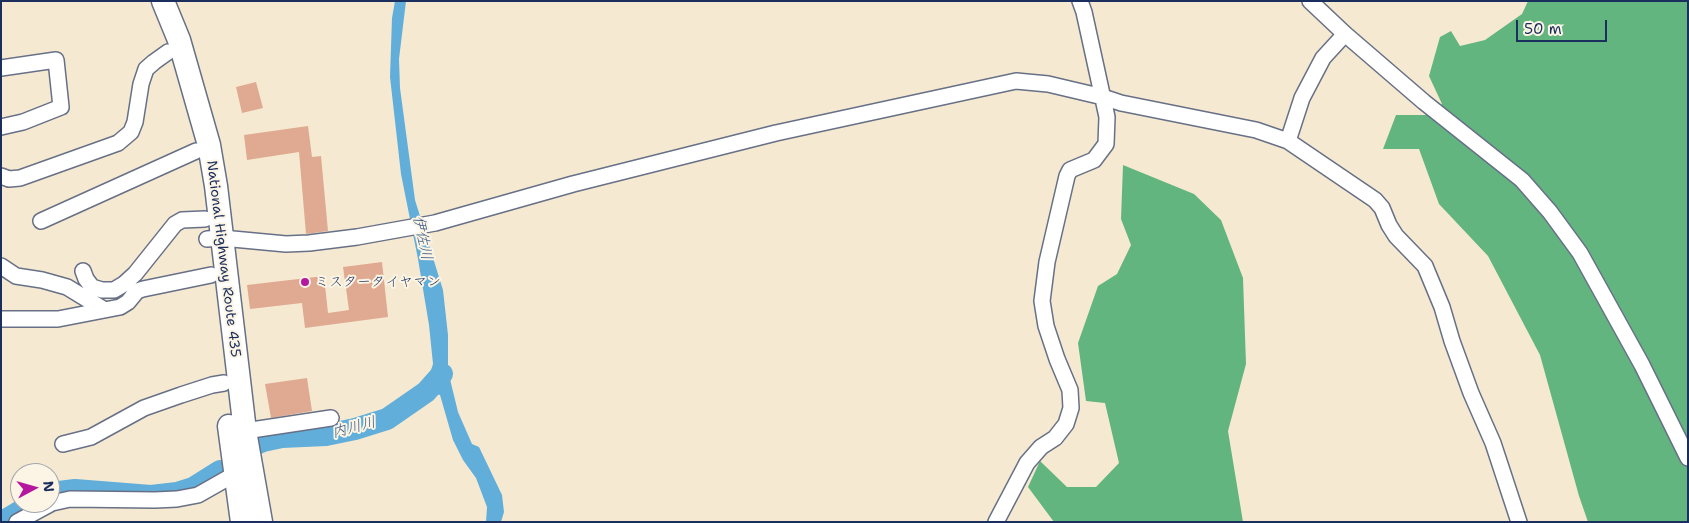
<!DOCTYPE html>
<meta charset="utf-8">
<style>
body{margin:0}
#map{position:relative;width:1689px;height:523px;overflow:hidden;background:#f5ead1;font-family:"Shantell Sans",sans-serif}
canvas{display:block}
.frame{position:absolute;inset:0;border:2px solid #1b2f5e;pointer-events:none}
.north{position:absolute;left:10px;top:463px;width:50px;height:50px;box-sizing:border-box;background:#fcf5e5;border:1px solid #a2a6af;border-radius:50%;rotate:84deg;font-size:14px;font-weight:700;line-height:20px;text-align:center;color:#1b2f5e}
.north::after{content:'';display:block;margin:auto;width:18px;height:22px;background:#b5179e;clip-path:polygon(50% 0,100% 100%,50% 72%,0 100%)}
.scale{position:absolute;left:1516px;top:20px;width:91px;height:22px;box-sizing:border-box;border:2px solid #1b2f5e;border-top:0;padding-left:6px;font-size:15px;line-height:18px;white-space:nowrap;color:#1b2f5e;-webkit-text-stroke:4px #fcf5e5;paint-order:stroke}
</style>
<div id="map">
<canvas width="1689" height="523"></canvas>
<div class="frame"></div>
<div class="north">N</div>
<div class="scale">50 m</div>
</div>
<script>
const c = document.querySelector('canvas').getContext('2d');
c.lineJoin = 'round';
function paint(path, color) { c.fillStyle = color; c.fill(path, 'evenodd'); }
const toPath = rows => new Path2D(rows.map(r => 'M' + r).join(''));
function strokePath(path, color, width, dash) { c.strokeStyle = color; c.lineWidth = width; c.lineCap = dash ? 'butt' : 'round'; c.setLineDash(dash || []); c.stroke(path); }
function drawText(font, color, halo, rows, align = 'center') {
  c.font = font + ' "Shantell Sans","Klee One",sans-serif'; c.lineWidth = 4; c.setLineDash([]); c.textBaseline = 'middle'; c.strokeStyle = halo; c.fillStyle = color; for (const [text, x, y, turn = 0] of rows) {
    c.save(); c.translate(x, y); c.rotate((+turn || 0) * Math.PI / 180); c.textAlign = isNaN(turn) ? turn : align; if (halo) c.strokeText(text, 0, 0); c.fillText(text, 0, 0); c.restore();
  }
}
paint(toPath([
 [1528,1,1688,1,1688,522,1588,522,1579,496,1540,355,1488,256,1439,204,1419,149,1383,149,1396,115,1425,115,1442,104,1429,76,1440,37,1451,31,1460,46,1485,40,1522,14],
 [1123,165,1194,194,1221,220,1243,278,1246,364,1228,431,1243,522,1054,522,1028,487,1040,461,1067,487,1096,487,1119,463,1105,403,1086,401,1078,343,1098,286,1117,274,1131,245,1121,219]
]), '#63b580');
paint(toPath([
 [395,1,406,1,399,59,400,88,415,200,443,290,448,335,448,371,458,412,472,444,479,447,502,495,504,512,501,522,486,522,487,507,476,478,463,460,453,440,440,395,431,393,428,379,433,364,429,325,418,259,401,174,390,77,392,18]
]), '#61aeda');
strokePath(toPath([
 [251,446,263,441,282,437,326,435,355,429,387,419,426,392,442,374],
 [50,496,59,492,75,490,151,496,177,493,193,488,220,471],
 [2,522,34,503]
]), '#61aeda', 22);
paint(toPath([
 [256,82,263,108,242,113,236,87],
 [308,126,312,157,321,156,328,231,306,234,299,152,247,160,244,135],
 [382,262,388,317,305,328,302,303,250,309,247,285,324,276,328,313,349,310,343,267],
 [307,378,312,411,271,418,265,384]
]), '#dfaa91');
const minor = toPath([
 [1310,1,1345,34,1424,102,1522,180,1550,212,1580,253,1642,365,1688,458],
 [1,68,56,60,61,107,23,122,1,127],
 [1288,141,1375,200,1382,208,1389,225,1396,236,1425,266,1442,307,1452,341,1471,393,1493,443,1519,522],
 [1,176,9,179,20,178,118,143,131,132,135,122,141,84,146,69,154,62,168,52],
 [41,221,196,151],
 [207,239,222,238,286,244,309,243,357,237,435,223,573,184,776,133,1016,81,1048,84,1103,97,1121,103,1256,130,1288,141,1302,98,1323,58,1345,34],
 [1,266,16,276,42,280,67,287,103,309],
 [83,271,86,279,92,287,102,290,114,290,124,284,135,274,175,224,182,220,205,219],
 [1,319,58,319,120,307,128,302,137,291,143,289,211,275],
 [245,431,331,418],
 [63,444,91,437,144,408,181,395,212,385,224,383],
 [17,522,52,503,70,499,155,500,177,499,198,495,235,474],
 [996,522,1027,463,1041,447,1055,438,1066,424,1071,408,1070,390,1057,359,1046,326,1042,301,1047,262,1067,176,1070,170,1094,160,1106,144,1107,117,1084,12,1080,1]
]);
const highway = toPath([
 [163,1,179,40,209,145,216,186,245,431,261,522],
 [229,426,242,522]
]);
strokePath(minor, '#677086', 18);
strokePath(highway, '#677086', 25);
strokePath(minor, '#fff', 15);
strokePath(highway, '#fff', 22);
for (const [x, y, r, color] of [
 [305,282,5,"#b5179e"]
]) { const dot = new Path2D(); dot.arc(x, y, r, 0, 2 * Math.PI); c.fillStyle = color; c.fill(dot); strokePath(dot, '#fcf5e5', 2); }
drawText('14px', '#1b2f5e', '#fcf5e5', [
 ["National Highway Route 435",223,259,83]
]);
drawText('14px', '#1b2f5e', '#fcf5e5', [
 ["ミスタータイヤマン",315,282]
], 'left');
drawText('italic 15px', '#305583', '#fcf5e5', [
 ["伊佐川",422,238,78],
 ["内川川",354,428,-15]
]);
</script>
